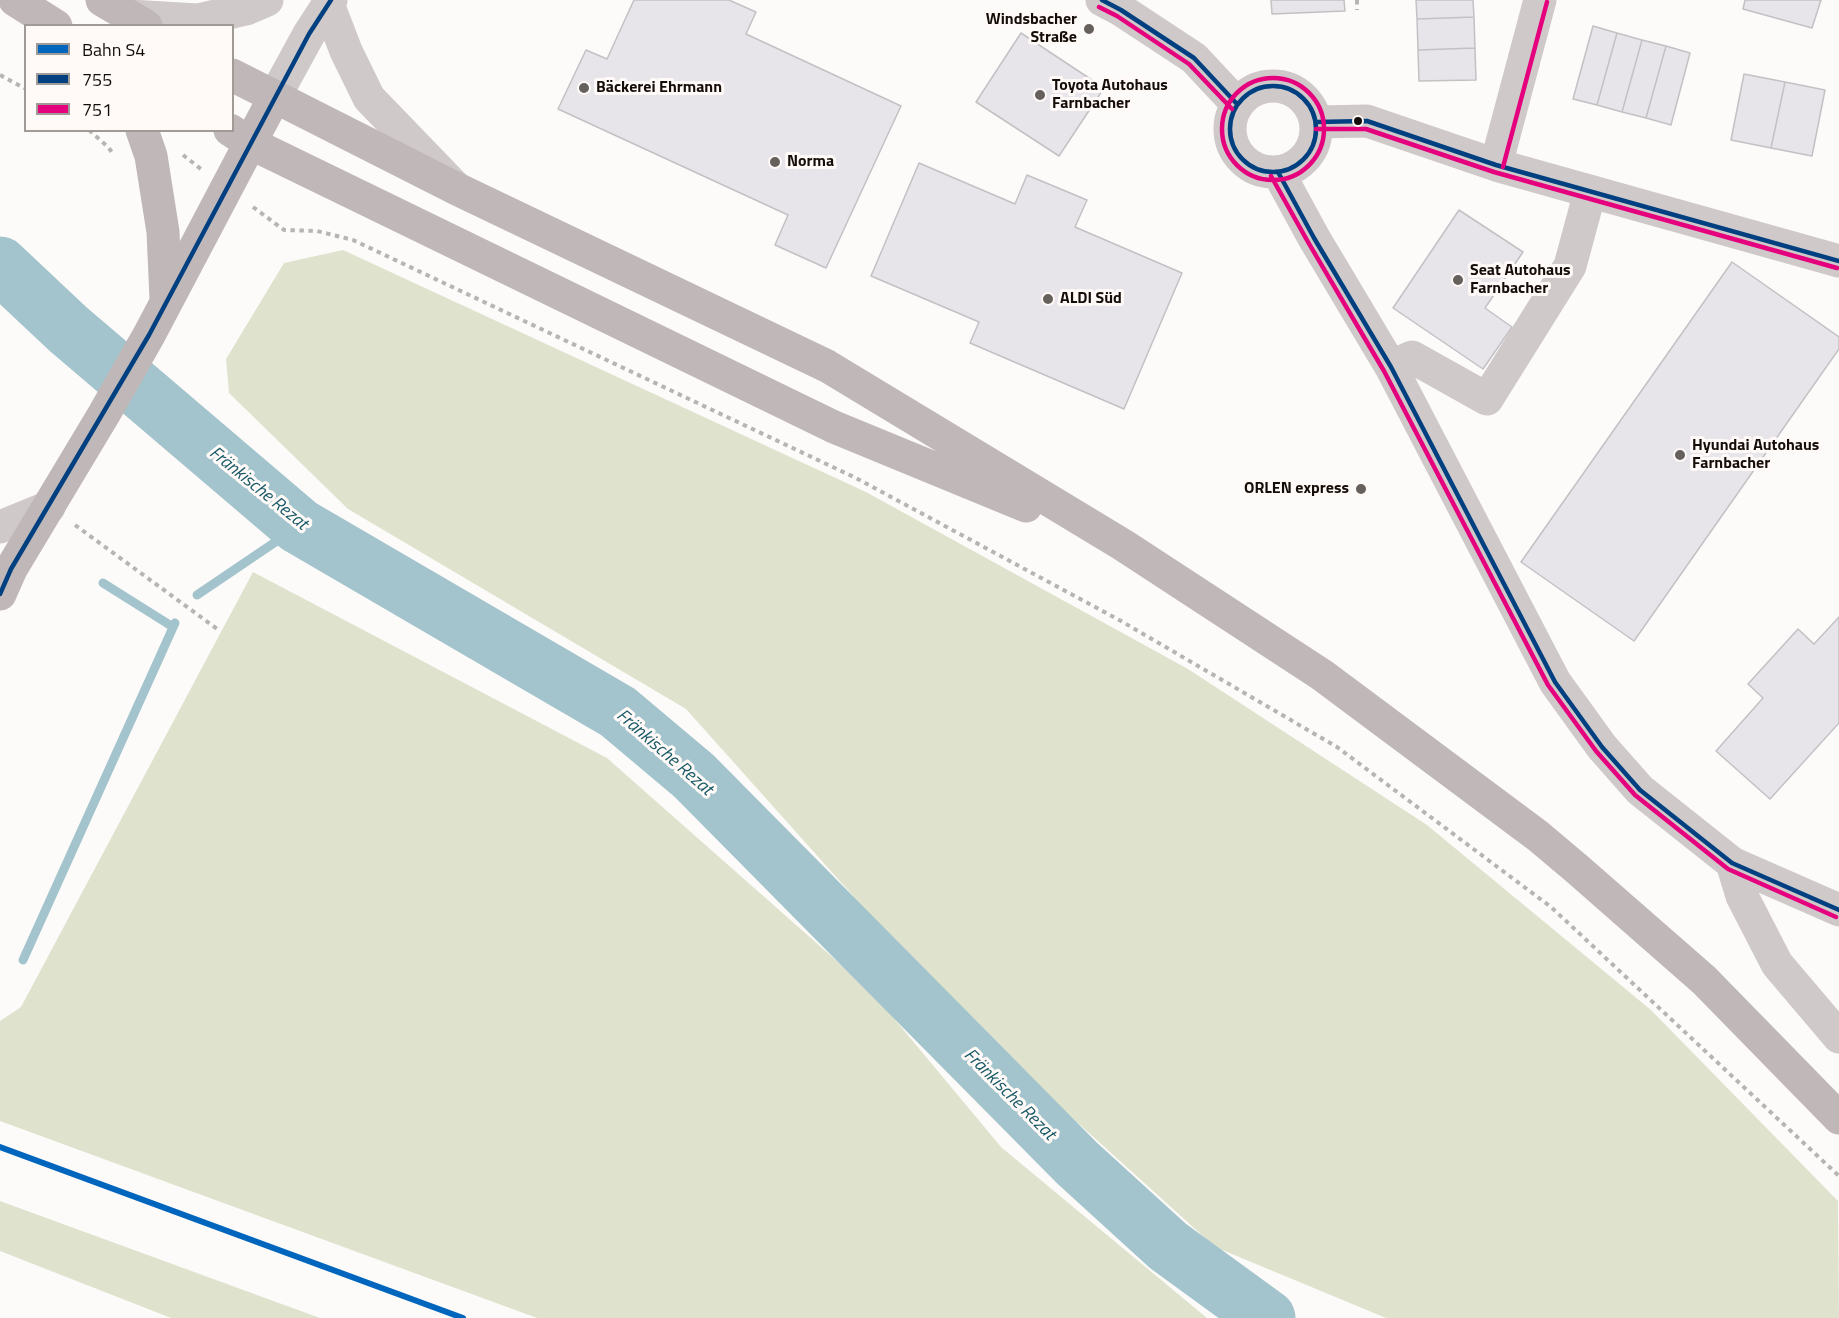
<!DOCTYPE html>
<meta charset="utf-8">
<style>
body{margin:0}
#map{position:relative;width:1839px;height:1318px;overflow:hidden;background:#fdfbf9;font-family:"Titillium Web",sans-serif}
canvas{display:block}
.legend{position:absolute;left:24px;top:24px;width:210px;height:108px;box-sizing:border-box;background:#fffaf7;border:2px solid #a19b98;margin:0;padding:8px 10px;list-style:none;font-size:18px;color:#150d09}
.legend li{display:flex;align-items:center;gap:12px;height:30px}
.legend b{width:30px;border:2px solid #a19b98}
</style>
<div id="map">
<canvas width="1839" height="1318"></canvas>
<ul class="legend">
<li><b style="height:8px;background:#0065bd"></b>Bahn S4</li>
<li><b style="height:8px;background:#004080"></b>755</li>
<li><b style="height:8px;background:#e5007d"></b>751</li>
</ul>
</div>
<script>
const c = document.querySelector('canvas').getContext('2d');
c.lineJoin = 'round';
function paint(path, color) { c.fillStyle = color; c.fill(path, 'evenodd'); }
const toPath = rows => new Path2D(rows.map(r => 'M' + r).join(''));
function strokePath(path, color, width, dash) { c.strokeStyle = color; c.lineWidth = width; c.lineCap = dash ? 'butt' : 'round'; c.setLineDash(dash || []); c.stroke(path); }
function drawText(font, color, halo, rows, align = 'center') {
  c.font = font + ' "Titillium Web",sans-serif'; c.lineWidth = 6; c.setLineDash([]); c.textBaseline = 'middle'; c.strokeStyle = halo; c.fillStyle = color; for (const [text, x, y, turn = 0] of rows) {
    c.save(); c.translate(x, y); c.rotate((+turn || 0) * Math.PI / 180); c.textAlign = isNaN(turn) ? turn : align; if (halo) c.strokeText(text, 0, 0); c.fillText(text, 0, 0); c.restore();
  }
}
paint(toPath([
 [343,250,866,492,1188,669,1427,825,1651,1010,1838,1201,1839,1318,1386,1318,1215,1247,963,1019,686,709,348,509,229,393,226,359,284,263],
 [253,572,607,758,872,992,1001,1147,1207,1318,537,1318,0,1121,0,1021,21,1007],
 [0,1201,320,1318,171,1318,0,1251]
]), '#dfe3ce');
strokePath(toPath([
 [197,595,299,526],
 [23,960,175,623,173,627,103,583]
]), '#a3c4cc', 9);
strokePath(toPath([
 [0,265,68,329,299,526,618,712,694,776,1077,1163,1168,1246,1267,1318]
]), '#a3c4cc', 57);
const building = toPath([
 [634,0,729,0,756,12,746,34,901,106,826,268,775,245,788,215,558,109,586,50,607,59,634,0],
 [1271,0,1344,0,1345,11,1272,14,1271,0],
 [1416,0,1473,0,1474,17,1417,19,1416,0],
 [1745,0,1821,0,1812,28,1743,9,1745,0],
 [1474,17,1475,48,1418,50,1417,19,1474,17],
 [1593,26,1617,33,1597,105,1573,99,1593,26],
 [1021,33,1104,88,1059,156,976,102,1021,33],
 [1617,33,1642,40,1622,112,1597,105,1617,33],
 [1642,40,1666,46,1646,118,1622,112,1642,40],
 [1666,46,1690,53,1671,125,1646,118,1666,46],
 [1475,48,1476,80,1419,81,1418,50,1475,48],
 [1744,74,1785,82,1771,148,1731,140,1744,74],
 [1785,82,1825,90,1812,156,1771,148,1785,82],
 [919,163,1015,204,1027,175,1087,200,1075,227,1182,273,1124,409,970,343,979,322,871,276,919,163],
 [1459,210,1523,252,1485,308,1512,327,1483,369,1393,308,1459,210],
 [1732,262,1839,337,1839,349,1634,641,1521,562,1732,262],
 [1839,617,1839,723,1770,799,1716,751,1763,698,1748,684,1798,629,1814,644,1839,617]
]);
paint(building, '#e7e4ea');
strokePath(building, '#c3c1c4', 1.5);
strokePath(toPath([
 [1357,0,1357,10],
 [0,75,26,89],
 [89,130,108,147,114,155],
 [183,155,201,169],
 [253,207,284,230,317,231,353,240,856,478,1121,621,1337,747,1551,907,1839,1176],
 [75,525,220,631]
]), '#b9b4b4', 4, [4.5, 4.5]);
strokePath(toPath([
 [1102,0,1121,10,1194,58,1237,104],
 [328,4,346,51,369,98,453,185],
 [130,16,198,20,246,9,267,0],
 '1230 129a43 43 0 1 1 86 0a43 43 0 1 1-86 0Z',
 [274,98,309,34,331,0],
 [1316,122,1367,121,1496,165,1839,261],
 [1496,165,1540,0],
 [1278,172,1314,238,1391,367,1555,682,1602,747,1640,790,1732,863,1839,910],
 [1391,367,1412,357,1487,399,1570,266,1590,192],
 [0,527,49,507],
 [1732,863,1742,896,1777,964,1839,1037]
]), '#cfc9c9', 33);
strokePath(toPath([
 [15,0,56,26],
 [102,0,146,26],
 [232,75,455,188,827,366,1123,545,1322,675,1538,836,1576,868,1704,980,1839,1118],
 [142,130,151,156,163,232,166,299],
 [230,130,250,143,834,427,1026,506],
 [0,594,11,569,104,414,149,335,274,98]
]), '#c0b8b8', 33);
strokePath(toPath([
 [1102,0,1121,10,1194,58,1237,104],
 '1230 129a43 43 0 1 1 86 0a43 43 0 1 1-86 0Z',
 [1316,122,1367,121,1496,165,1839,261],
 [1278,172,1314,238,1391,367,1555,682,1602,747,1640,790,1732,863,1839,910],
 [0,594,11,569,149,335,309,34,331,0]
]), '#004080', 4.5);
strokePath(toPath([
 [1099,7,1117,16,1189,64,1232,109],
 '1222 129a51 51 0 1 1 102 0a51 51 0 1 1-102 0Z',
 [1316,129,1366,129,1494,172,1837,268],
 [1503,167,1547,2],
 [1271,176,1308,242,1384,371,1548,685,1596,751,1635,795,1728,869,1836,917]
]), '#e5007d', 4.5);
strokePath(toPath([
 [0,1147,463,1318]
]), '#0065bd', 6);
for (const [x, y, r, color] of [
 [1089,29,6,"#66605d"],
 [584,88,6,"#66605d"],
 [1040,95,6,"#66605d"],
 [1358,121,5,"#150d09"],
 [775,162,6,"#66605d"],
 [1458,280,6,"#66605d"],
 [1048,299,6,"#66605d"],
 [1680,455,6,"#66605d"],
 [1361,489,6,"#66605d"]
]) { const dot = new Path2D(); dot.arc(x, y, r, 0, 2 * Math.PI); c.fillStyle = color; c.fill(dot); strokePath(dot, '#fffaf7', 2); }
drawText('bold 16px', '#150d09', '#fffaf7', [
 ["Windsbacher",1077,20,"right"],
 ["Straße",1077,38,"right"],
 ["Toyota Autohaus",1052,86],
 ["Farnbacher",1052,104],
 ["Bäckerei Ehrmann",596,88],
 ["Norma",787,162],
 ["Seat Autohaus",1470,271],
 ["Farnbacher",1470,289],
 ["ALDI Süd",1060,299],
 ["Hyundai Autohaus",1692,446],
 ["Farnbacher",1692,464],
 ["ORLEN express",1349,489,"right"]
], 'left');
drawText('italic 18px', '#185967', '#fffaf7', [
 ["Fränkische Rezat",258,489,39],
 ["Fränkische Rezat",664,753,41],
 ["Fränkische Rezat",1009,1095,45]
]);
</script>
